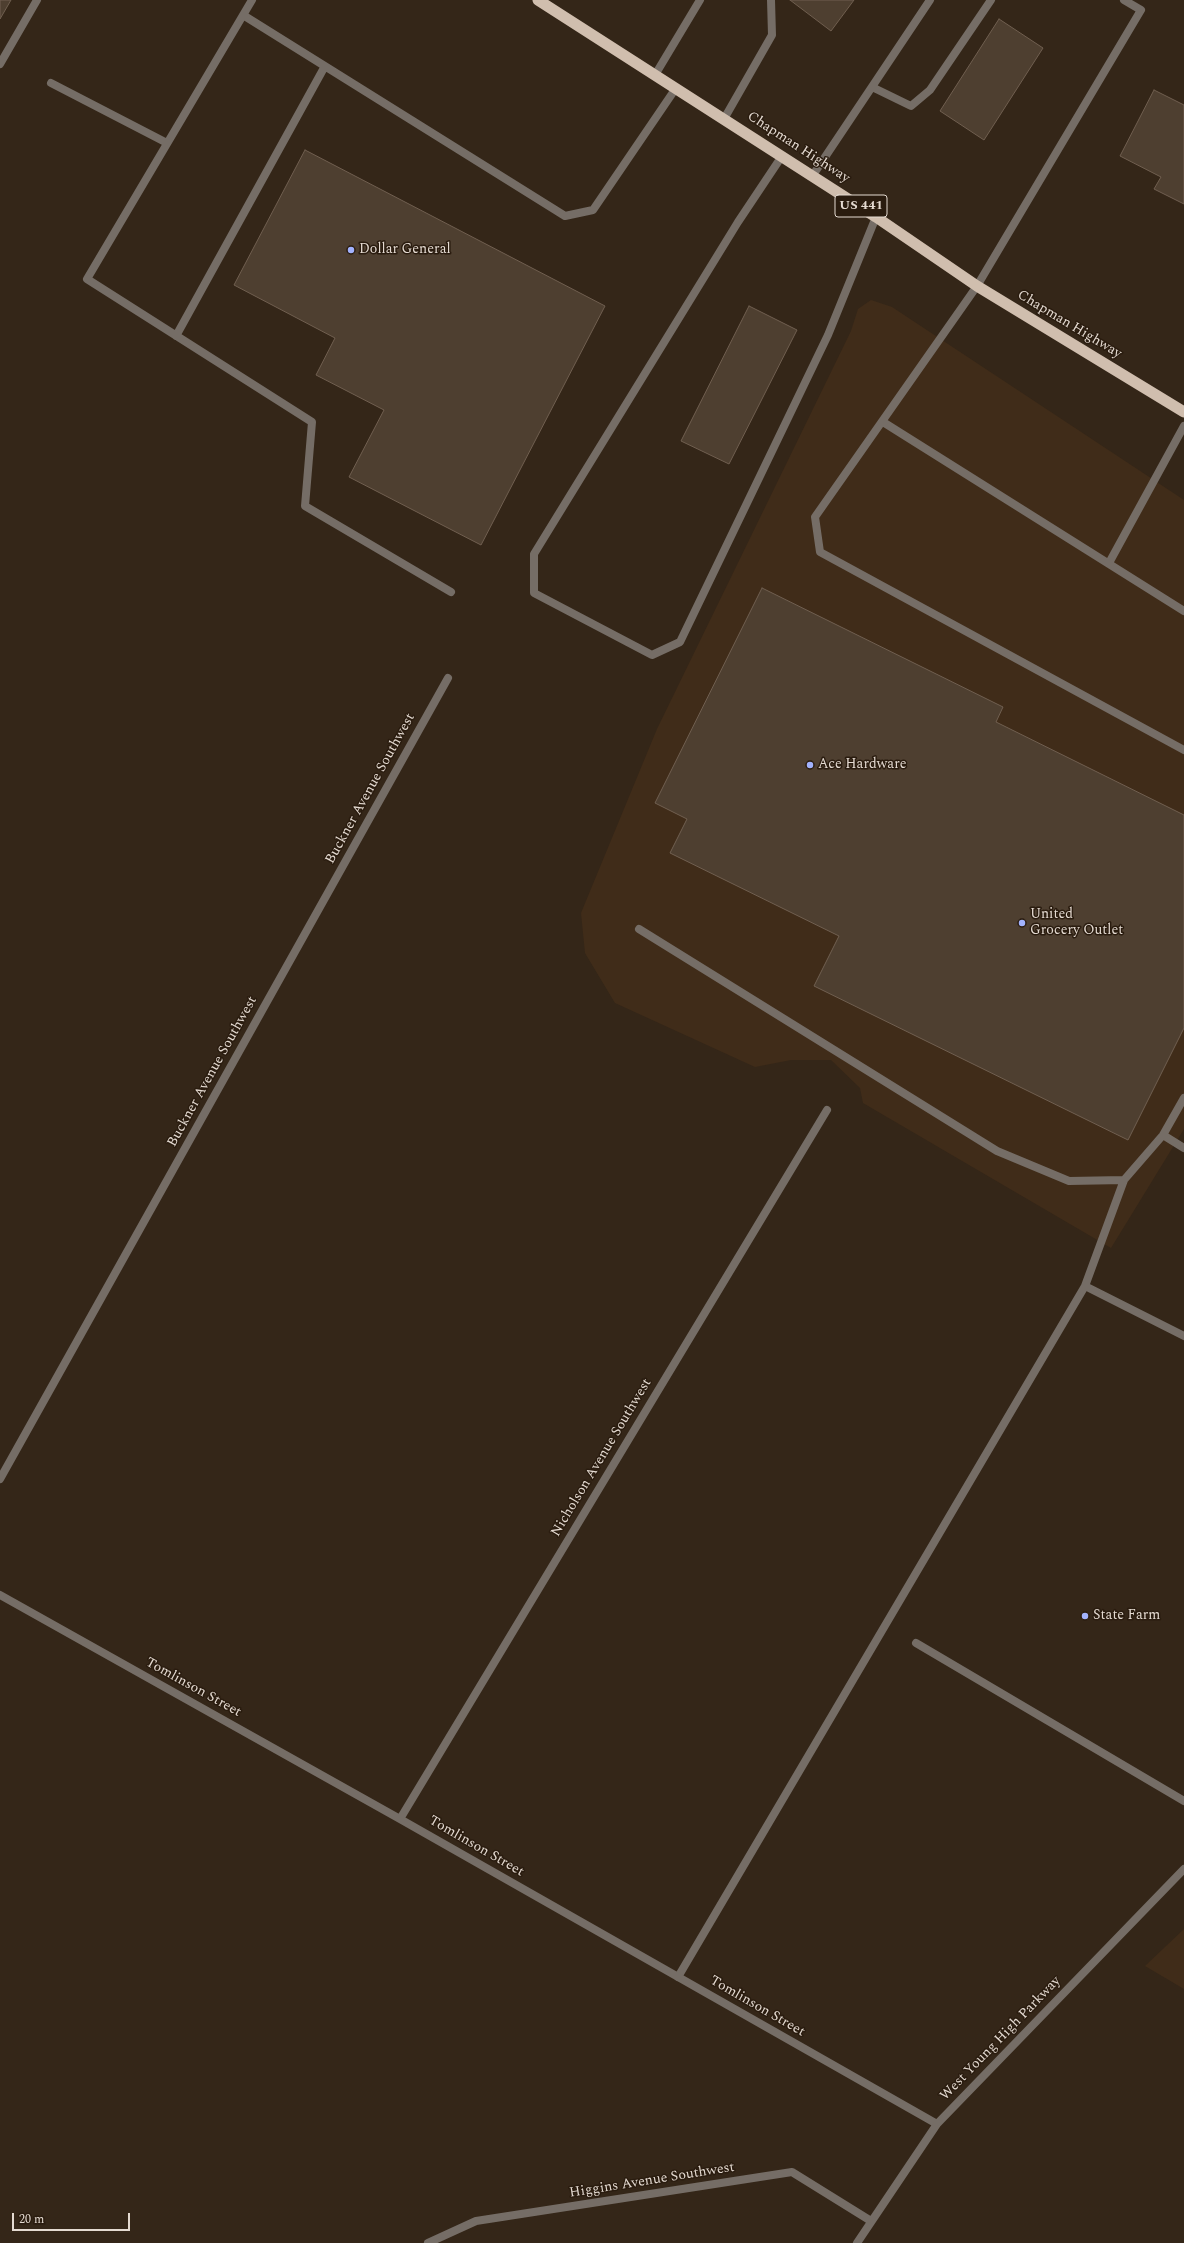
<!DOCTYPE html>
<style>
body{margin:0}
#map{position:relative;width:1184px;height:2243px;overflow:hidden;background:#342618;font-family:Spectral,serif}
canvas{display:block}
.scale{position:absolute;left:12px;top:2213px;width:118px;height:18px;box-sizing:border-box;border:2px solid #e4dad1;border-top:0;padding-left:5px;font-size:12px;line-height:14px;white-space:nowrap;color:#e4dad1;-webkit-text-stroke:3px #2a1c0f;paint-order:stroke}
</style>
<div id="map">
<canvas width="1184" height="2243"></canvas>
<div class="scale">20 m</div>
</div>
<script>
const c = document.querySelector('canvas').getContext('2d');
c.lineJoin = 'round';
function paint(path, color) { c.fillStyle = color; c.fill(path, 'evenodd'); }
const toPath = rows => new Path2D(rows.map(r => 'M' + r).join(''));
function strokePath(path, color, width, dash) { c.strokeStyle = color; c.lineWidth = width; c.lineCap = dash ? 'butt' : 'round'; c.setLineDash(dash || []); c.stroke(path); }
function drawText(font, color, halo, rows, align = 'center') {
  c.font = font + ' Spectral,serif'; c.lineWidth = 3; c.setLineDash([]); c.textBaseline = 'middle'; c.strokeStyle = halo; c.fillStyle = color; for (const [text, x, y, turn = 0] of rows) {
    c.save(); c.translate(x, y); c.rotate((+turn || 0) * Math.PI / 180); c.textAlign = isNaN(turn) ? turn : align; if (halo) c.strokeText(text, 0, 0); c.fillText(text, 0, 0); c.restore();
  }
}
paint(toPath([
 [871,300,892,307,1184,500,1184,1129,1111,1248,863,1103,860,1088,831,1060,791,1060,755,1067,615,1003,585,953,581,913,657,729,851,331,858,309],
 [1184,1929,1184,1989,1145,1966]
]), '#402c19');
const building = toPath([
 [0,0,11,0,0,19,0,0],
 [790,0,854,0,831,31,790,0],
 [999,19,1043,48,984,140,940,111,999,19],
 [1154,90,1184,105,1184,204,1154,189,1161,177,1120,156,1154,90],
 [305,150,605,306,481,545,349,477,384,410,316,375,335,338,234,285,305,150],
 [749,306,797,330,729,464,681,441,749,306],
 [762,588,1003,707,996,722,1184,815,1184,1028,1128,1140,814,986,839,936,670,853,687,819,655,803,762,588]
]);
paint(building, '#4e3f30');
strokePath(building, '#705f50', 1);
strokePath(toPath([
 [252,0,87,279,312,422,305,506,451,592],
 [1124,0,1141,10,977,286,815,517,820,552,1184,750],
 [243,15,565,216,593,210,676,88],
 [0,64,37,0],
 [655,75,700,0],
 [51,83,167,143],
 [872,87,911,106,930,90,991,0],
 [724,119,772,35,771,0],
 [782,156,738,222,534,554,534,593,652,655,680,642,828,335,876,217],
 [813,175,930,0],
 [176,336,325,66],
 [883,422,1184,611],
 [1109,563,1184,426],
 [639,929,997,1151,1069,1181,1124,1180,1163,1135,1184,1098],
 [1163,1135,1184,1148],
 [1124,1180,1085,1286,1184,1336],
 [916,1643,1184,1801],
 [678,1977,1085,1286]
]), '#756d66', 8);
strokePath(toPath([
 [0,1479,448,678],
 [0,1595,400,1819,937,2124],
 [400,1819,827,1110],
 [428,2243,476,2221,792,2172,871,2221],
 [857,2243,937,2124,1184,1869]
]), '#756d66', 8);
strokePath(toPath([
 [538,0,876,217,977,286,1184,412]
]), '#d0beae', 11);
for (const [x, y, r, color] of [
 [351,250,4,"#a2b2fd"],
 [810,765,4,"#a2b2fd"],
 [1022,923,4,"#a2b2fd"],
 [1085,1616,4,"#a2b2fd"]
]) { const dot = new Path2D(); dot.arc(x, y, r, 0, 2 * Math.PI); c.fillStyle = color; c.fill(dot); strokePath(dot, '#2a1c0f', 1.5); }
for (const [x, y, w] of [
 [861,206,52]
]) { const box = new Path2D(); box.roundRect(x - w / 2, y - 11, w, 22, 3); c.fillStyle = '#2a1c0f'; c.fill(box); strokePath(box, '#e4dad1', 1); }
drawText('bold 13px', '#e4dad1', null, [
 ["US 441",861,206]
]);
drawText('14px', '#e4dad1', '#2a1c0f', [
 ["Chapman Highway",798,148,33],
 ["Chapman Highway",1069,325,31],
 ["Buckner Avenue Southwest",371,789,-61],
 ["Buckner Avenue Southwest",213,1072,-61],
 ["Nicholson Avenue Southwest",602,1458,-59],
 ["Tomlinson Street",193,1688,29],
 ["Tomlinson Street",476,1847,30],
 ["Tomlinson Street",757,2007,30],
 ["West Young High Parkway",1001,2039,-46],
 ["Higgins Avenue Southwest",652,2181,-9]
]);
drawText('14px', '#e4dad1', '#2a1c0f', [
 ["Dollar General",359,250],
 ["Ace Hardware",818,765],
 ["United",1030,915],
 ["Grocery Outlet",1030,931],
 ["State Farm",1093,1616]
], 'left');
</script>
